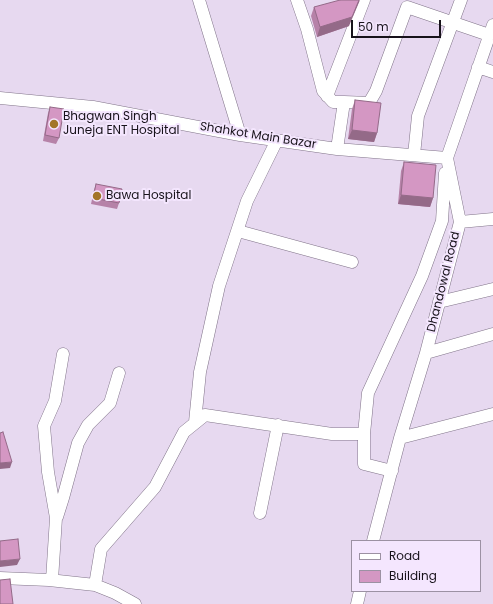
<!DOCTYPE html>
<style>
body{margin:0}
#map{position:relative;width:493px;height:604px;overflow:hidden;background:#e7d9f0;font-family:Poppins,sans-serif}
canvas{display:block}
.legend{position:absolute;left:351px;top:540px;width:130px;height:52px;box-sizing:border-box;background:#f4e6fe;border:1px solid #9c91a3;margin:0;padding:5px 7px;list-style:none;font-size:12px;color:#17121a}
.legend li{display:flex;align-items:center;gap:8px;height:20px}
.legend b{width:20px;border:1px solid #9c91a3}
.scale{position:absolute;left:351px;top:20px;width:90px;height:18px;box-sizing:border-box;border:2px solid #17121a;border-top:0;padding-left:5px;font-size:12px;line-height:14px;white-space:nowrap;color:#17121a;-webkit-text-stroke:3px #f4e6fe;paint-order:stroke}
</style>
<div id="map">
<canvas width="493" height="604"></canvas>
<ul class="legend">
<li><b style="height:5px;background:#fff"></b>Road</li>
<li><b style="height:11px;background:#d497c3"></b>Building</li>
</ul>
<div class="scale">50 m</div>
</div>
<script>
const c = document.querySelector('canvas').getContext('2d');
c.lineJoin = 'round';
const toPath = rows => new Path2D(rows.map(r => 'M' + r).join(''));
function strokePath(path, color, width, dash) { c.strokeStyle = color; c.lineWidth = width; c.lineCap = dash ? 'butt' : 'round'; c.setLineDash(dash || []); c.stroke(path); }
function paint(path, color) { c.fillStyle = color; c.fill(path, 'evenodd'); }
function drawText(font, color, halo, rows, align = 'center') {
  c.font = font + ' Poppins,sans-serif'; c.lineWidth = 4; c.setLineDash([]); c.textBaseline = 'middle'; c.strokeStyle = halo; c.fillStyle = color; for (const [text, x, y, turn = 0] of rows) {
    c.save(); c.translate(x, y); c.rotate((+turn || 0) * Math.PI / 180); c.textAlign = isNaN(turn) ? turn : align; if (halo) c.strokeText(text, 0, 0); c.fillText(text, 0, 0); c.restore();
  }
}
const minor = toPath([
 [199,0,240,135],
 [297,0,307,29,323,91,333,102,344,102],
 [478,67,493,72],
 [327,96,364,0],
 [0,98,93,107,240,135,337,149,447,158],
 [337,149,344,102,369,103,376,91,407,7,489,35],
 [414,155,418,116,461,0],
 [460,222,493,219],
 [238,231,352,262],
 [439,302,493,289],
 [426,353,493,334],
 [195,422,200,372,219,286,247,201,277,140],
 [400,438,493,414],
 [392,471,364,464,364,434,368,393,422,276,442,221,445,173],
 [260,513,278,425],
 [57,517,63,498,78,443,88,425,110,403,119,373],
 [373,541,400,438,426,353,460,222,447,158,493,25],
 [0,578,49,580,95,585],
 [52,580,56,518,48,472,44,426,55,401,63,354],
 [135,604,115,593,95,585,101,549,155,487,184,432,205,415,332,434,364,434],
 [357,604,360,591]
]);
strokePath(minor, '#817489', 13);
strokePath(minor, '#fff', 12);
paint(toPath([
 [314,7,349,26,317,37,311,16],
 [355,100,377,133,374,142,348,139,352,109],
 [50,107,59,138,56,144,43,141,48,113],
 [404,162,433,198,430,207,398,204,401,171],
 [96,184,119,203,117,209,91,204,94,190]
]), '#b682a8');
paint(toPath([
 [360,0,349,26,317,37,320,27],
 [352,130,377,133,374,142,348,139],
 [401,195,433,198,430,207,398,204],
 [12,462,10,468,0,469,0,463],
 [20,559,17,565,0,567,0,561]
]), '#946a88');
const building = toPath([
 [340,0,359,0,352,17,320,27,314,7,340,0],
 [355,100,381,103,377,133,352,130,355,100],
 [50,107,64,109,59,138,45,135,50,107],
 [404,162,436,165,433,198,401,195,404,162],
 [96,184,122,189,119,203,93,198,96,184],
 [3,432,12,462,0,463,0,433,3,432],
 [18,539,20,559,0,561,0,541,18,539],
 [10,579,13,604,0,604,0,580,10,579]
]);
paint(building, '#d497c3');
strokePath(building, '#946a88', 1);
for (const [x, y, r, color] of [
 [54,124,5,"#a37528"],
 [97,196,5,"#a37528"]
]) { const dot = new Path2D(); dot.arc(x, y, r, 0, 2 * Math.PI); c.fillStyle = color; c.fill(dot); strokePath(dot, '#f4e6fe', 1.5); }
drawText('12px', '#17121a', '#f4e6fe', [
 ["Bhagwan Singh",63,117],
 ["Juneja ENT Hospital",63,131],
 ["Bawa Hospital",106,196]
], 'left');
drawText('12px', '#17121a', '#f4e6fe', [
 ["Shahkot Main Bazar",258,136,9],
 ["Dhandowal Road",444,282,-76]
]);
</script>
